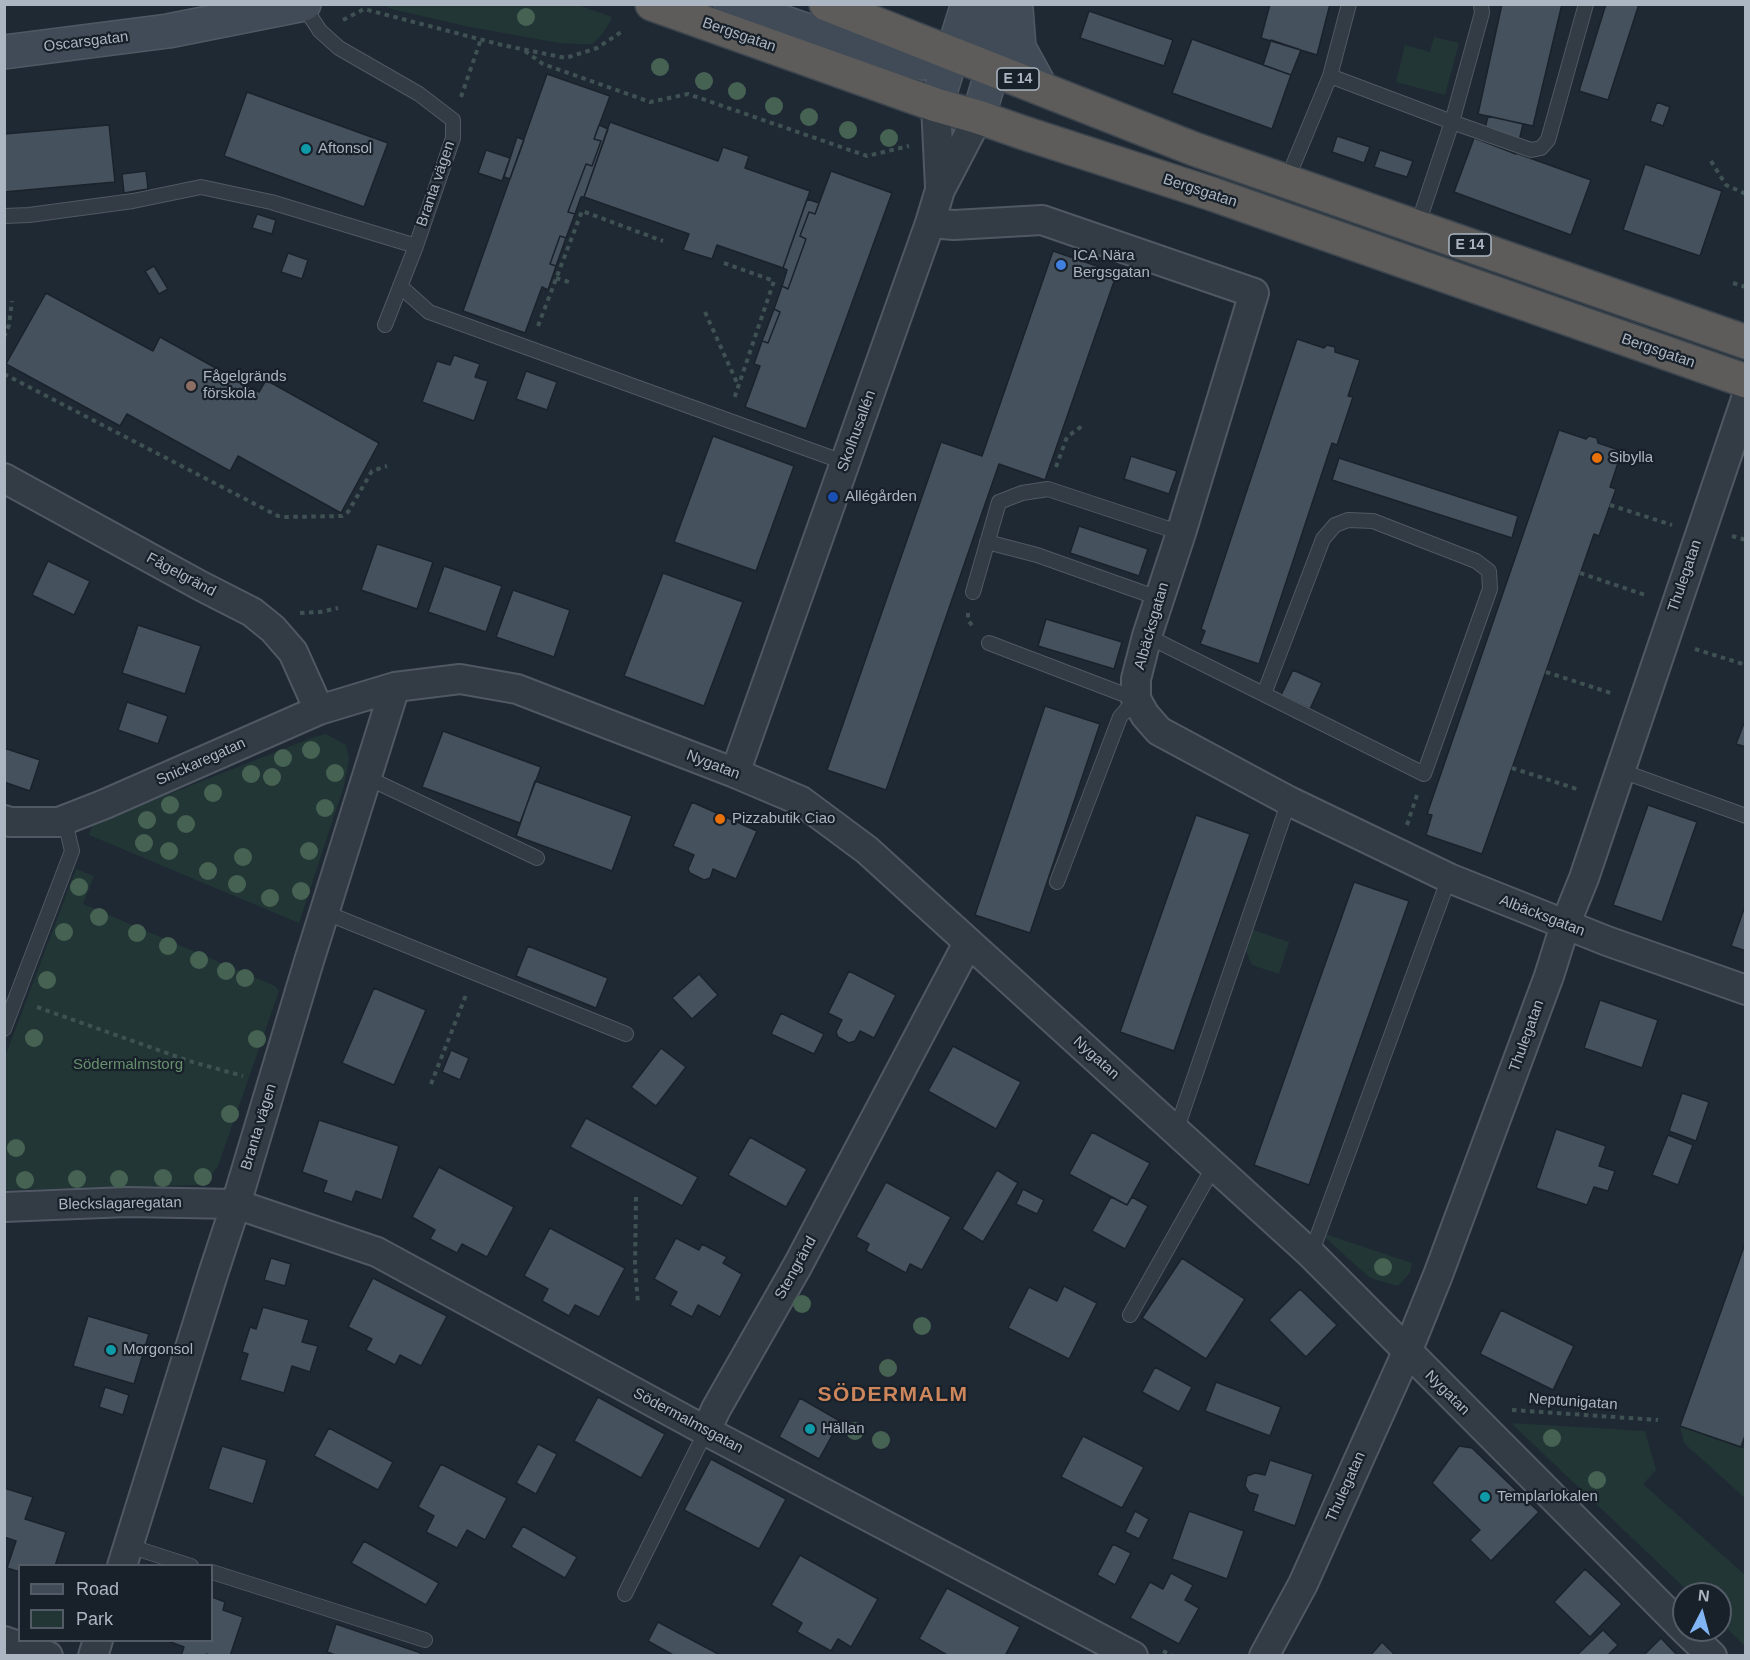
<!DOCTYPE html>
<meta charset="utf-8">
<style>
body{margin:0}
#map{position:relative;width:1750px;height:1660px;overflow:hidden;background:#1f2934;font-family:Helvetica,sans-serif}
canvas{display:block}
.frame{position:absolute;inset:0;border:6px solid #acb6c2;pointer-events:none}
.legend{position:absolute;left:18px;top:1564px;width:195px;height:78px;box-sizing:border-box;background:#182029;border:2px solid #535c66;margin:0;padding:8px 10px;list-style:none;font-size:18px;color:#acb6c2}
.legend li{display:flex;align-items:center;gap:12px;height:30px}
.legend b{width:30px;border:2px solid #535c66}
.north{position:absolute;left:1672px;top:1582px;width:60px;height:60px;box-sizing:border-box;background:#182029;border:2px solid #535c66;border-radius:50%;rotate:6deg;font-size:16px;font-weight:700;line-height:24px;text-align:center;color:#acb6c2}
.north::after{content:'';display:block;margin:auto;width:21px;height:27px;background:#81b4f2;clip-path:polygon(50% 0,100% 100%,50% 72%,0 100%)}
</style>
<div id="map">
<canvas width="1750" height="1660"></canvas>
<div class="frame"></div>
<ul class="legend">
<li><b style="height:8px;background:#414b57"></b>Road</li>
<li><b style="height:16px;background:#223636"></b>Park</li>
</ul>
<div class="north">N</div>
</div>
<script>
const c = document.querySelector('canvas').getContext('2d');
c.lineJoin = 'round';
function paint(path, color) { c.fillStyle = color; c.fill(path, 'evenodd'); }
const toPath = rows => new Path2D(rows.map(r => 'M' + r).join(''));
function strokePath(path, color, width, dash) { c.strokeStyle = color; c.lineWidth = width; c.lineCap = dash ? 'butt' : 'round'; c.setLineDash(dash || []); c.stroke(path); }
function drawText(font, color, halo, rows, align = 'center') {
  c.font = font + ' Helvetica,sans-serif'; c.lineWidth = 4.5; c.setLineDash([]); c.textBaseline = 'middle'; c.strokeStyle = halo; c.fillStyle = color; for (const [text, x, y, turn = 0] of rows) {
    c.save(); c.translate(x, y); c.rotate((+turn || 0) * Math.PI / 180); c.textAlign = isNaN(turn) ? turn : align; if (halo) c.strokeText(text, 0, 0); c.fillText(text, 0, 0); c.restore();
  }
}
paint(toPath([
 [383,5,578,5,612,17,607,27,599,38,592,44,583,44,559,43,465,26,392,9],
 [1434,37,1459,43,1445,95,1396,82,1405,45,1430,52],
 [326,734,346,745,349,759,344,786,299,923,89,835,93,824,314,737],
 [76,869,94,876,83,904,275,986,279,991,218,1166,211,1175,198,1185,5,1190,5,1057],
 [1253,930,1289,942,1279,974,1252,965,1246,951],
 [1319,1232,1412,1263,1410,1273,1398,1286,1370,1278],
 [1511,1423,1645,1431,1656,1470,1643,1484,1745,1575,1745,1646,1720,1621,1720,1594,1691,1594],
 [1680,1426,1745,1449,1745,1498,1684,1443]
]), '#223636');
const building = toPath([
 [1270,4,1330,4,1317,55,1261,38,1270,4],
 [1502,4,1562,4,1533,126,1478,114,1502,4],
 [1606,4,1639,4,1608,100,1579,91,1606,4],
 [1089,11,1173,40,1164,66,1080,38,1089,11],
 [1192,39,1291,75,1272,129,1172,93,1192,39],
 [1271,40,1301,50,1291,75,1263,65,1271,40],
 [547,74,610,96,594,139,601,141,592,166,586,164,568,212,575,214,566,238,560,236,550,264,556,266,548,290,542,287,525,333,463,311,547,74],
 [247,92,388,143,364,207,224,156,247,92],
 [1657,102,1670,107,1663,126,1650,121,1657,102],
 [1488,116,1523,124,1516,154,1482,141,1488,116],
 [610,122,718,161,723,147,749,156,745,168,810,191,783,268,717,245,712,259,683,250,689,234,584,197,610,122],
 [109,125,115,182,4,192,4,134,109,125],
 [599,125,608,129,584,197,581,197,575,214,568,212,586,164,592,166,601,141,594,139,599,125],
 [1337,136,1370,147,1364,163,1332,152,1337,136],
 [517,137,524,140,510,179,504,177,517,137],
 [1474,138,1591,180,1571,235,1454,192,1474,138],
 [486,150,510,158,502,181,478,173,486,150],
 [1380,150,1413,161,1407,177,1374,167,1380,150],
 [1645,164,1722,191,1700,256,1623,230,1645,164],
 [146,171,148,189,124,193,122,174,146,171],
 [831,171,892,193,806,429,745,407,760,366,754,364,762,341,768,343,780,312,774,309,782,286,788,289,806,239,800,236,809,212,815,214,831,171],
 [807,199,819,203,815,214,809,212,800,236,806,239,788,289,782,286,787,270,783,268,807,199],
 [257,214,276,220,272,234,252,228,257,214],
 [560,236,566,238,556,266,550,264,560,236],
 [1053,251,1117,273,1045,480,999,464,886,790,827,770,941,442,982,456,1053,251],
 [288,253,308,260,302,279,281,272,288,253],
 [154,266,168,289,159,294,145,271,154,266],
 [46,293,153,351,160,337,259,392,266,380,379,443,341,513,238,456,230,471,127,414,120,426,6,364,46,293],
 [774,309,780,312,768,343,762,341,774,309],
 [1297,339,1324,348,1327,345,1335,347,1335,352,1360,360,1348,396,1353,397,1337,445,1332,443,1259,664,1200,644,1205,631,1201,629,1297,339],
 [454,355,480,364,475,377,488,381,474,421,422,402,437,361,450,365,454,355],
 [526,371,557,382,547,410,516,399,526,371],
 [1559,430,1586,439,1589,436,1597,438,1598,443,1622,451,1610,487,1616,489,1599,536,1594,534,1482,854,1426,835,1432,815,1427,814,1559,430],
 [713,436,794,466,756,571,674,542,713,436],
 [1131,456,1177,471,1169,494,1124,479,1131,456],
 [1339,458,1518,516,1512,538,1332,480,1339,458],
 [1079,526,1148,549,1139,576,1070,553,1079,526],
 [377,544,433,562,417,609,361,590,377,544],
 [48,561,90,581,74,615,32,595,48,561],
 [444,566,502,586,486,632,428,612,444,566],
 [663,573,743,602,704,706,624,676,663,573],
 [513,590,570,610,554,657,496,637,513,590],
 [1046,619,1122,642,1114,669,1038,646,1046,619],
 [138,625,201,646,185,694,122,673,138,625],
 [1293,670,1322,683,1310,709,1281,695,1293,670],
 [127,702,168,716,158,744,118,730,127,702],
 [1045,706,1100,724,1030,933,975,915,1045,706],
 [1746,718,1746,747,1736,744,1746,718],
 [443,731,541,767,520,823,422,787,443,731],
 [4,748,40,760,30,791,4,782,4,748],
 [535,781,632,816,612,871,516,836,535,781],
 [692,802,757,831,736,879,713,869,710,878,704,880,690,873,688,869,694,855,673,846,692,802],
 [1648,805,1697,822,1662,922,1613,905,1648,805],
 [1196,815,1250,834,1174,1051,1120,1032,1196,815],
 [1354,882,1409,901,1309,1185,1254,1165,1354,882],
 [1746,903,1746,951,1731,946,1746,903],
 [528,946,608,978,596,1008,516,976,528,946],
 [849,971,896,995,874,1038,860,1031,855,1041,849,1043,838,1037,836,1032,842,1020,828,1013,849,971],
 [699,974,718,995,692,1019,672,998,699,974],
 [374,988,426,1010,394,1085,342,1063,374,988],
 [1600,1000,1658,1020,1642,1068,1584,1048,1600,1000],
 [781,1013,824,1034,814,1054,771,1034,781,1013],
 [953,1046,1021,1082,996,1129,928,1091,953,1046],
 [661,1048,686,1067,656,1106,631,1087,661,1048],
 [451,1050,469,1058,460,1080,442,1072,451,1050],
 [1682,1093,1709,1102,1696,1141,1669,1131,1682,1093],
 [586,1118,698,1177,682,1206,570,1147,586,1118],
 [319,1120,399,1146,382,1200,356,1191,352,1202,323,1192,327,1181,302,1172,319,1120],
 [1556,1129,1606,1146,1599,1166,1615,1171,1608,1191,1594,1187,1587,1205,1536,1188,1556,1129],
 [1092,1132,1150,1163,1127,1205,1069,1174,1092,1132],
 [1668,1135,1693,1145,1678,1185,1652,1175,1668,1135],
 [750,1137,807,1169,786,1207,728,1175,750,1137],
 [439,1167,514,1207,487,1257,462,1244,457,1253,430,1239,435,1230,412,1217,439,1167],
 [997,1170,1018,1183,983,1242,962,1229,997,1170],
 [886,1182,951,1217,922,1270,910,1264,906,1273,866,1251,869,1244,856,1237,886,1182],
 [1023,1189,1044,1200,1037,1214,1016,1204,1023,1189],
 [1111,1197,1127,1205,1132,1197,1148,1206,1125,1249,1092,1231,1111,1197],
 [550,1228,625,1268,599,1317,575,1305,569,1316,542,1301,548,1289,524,1276,550,1228],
 [676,1238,699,1250,702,1244,727,1257,723,1263,742,1274,720,1317,698,1305,692,1317,670,1305,677,1292,654,1279,676,1238],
 [1746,1241,1746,1433,1741,1447,1680,1426,1746,1241],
 [271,1258,291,1264,285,1286,264,1280,271,1258],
 [1182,1258,1245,1299,1206,1359,1142,1318,1182,1258],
 [373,1278,447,1316,421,1366,400,1355,395,1365,366,1350,372,1339,348,1327,373,1278],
 [1064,1286,1097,1303,1069,1359,1008,1328,1029,1287,1057,1301,1064,1286],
 [1300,1289,1337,1325,1306,1357,1269,1320,1300,1289],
 [263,1307,309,1320,302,1342,318,1346,310,1372,292,1366,284,1393,240,1380,248,1354,242,1352,250,1327,256,1329,263,1307],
 [1501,1310,1574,1346,1553,1390,1480,1354,1501,1310],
 [88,1316,149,1334,134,1384,73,1366,88,1316],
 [1155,1367,1192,1387,1179,1412,1142,1392,1155,1367],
 [1216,1382,1281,1407,1270,1436,1205,1411,1216,1382],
 [105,1387,129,1395,123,1415,99,1407,105,1387],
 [598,1397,665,1434,641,1478,574,1441,598,1397],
 [800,1398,840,1421,819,1459,779,1437,800,1398],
 [329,1428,393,1462,378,1490,314,1456,329,1428],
 [1083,1436,1144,1467,1122,1508,1061,1477,1083,1436],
 [538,1444,557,1454,536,1494,516,1483,538,1444],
 [222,1446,267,1460,253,1504,208,1489,222,1446],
 [1459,1446,1472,1448,1539,1512,1491,1561,1470,1540,1480,1530,1432,1483,1459,1446],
 [711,1459,786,1499,759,1549,684,1510,711,1459],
 [1270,1460,1313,1474,1295,1526,1253,1511,1258,1495,1249,1492,1245,1486,1247,1476,1255,1473,1265,1475,1270,1460],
 [441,1464,507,1498,485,1540,467,1530,457,1548,426,1532,434,1516,418,1507,441,1464],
 [4,1488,33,1497,25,1519,66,1532,55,1566,20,1566,20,1572,7,1568,16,1541,4,1537,4,1488],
 [1135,1511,1149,1519,1139,1539,1125,1532,1135,1511],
 [1189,1511,1244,1531,1227,1579,1172,1559,1189,1511],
 [523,1526,577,1557,565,1578,511,1547,523,1526],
 [364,1541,439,1583,426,1605,351,1563,364,1541],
 [1113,1544,1131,1553,1115,1585,1097,1575,1113,1544],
 [800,1555,878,1599,851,1647,838,1639,831,1651,797,1632,802,1623,771,1605,800,1555],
 [1585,1569,1622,1604,1590,1637,1554,1602,1585,1569],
 [1171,1573,1193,1585,1185,1600,1199,1608,1179,1644,1130,1618,1150,1582,1163,1589,1171,1573],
 [947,1588,1020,1627,1005,1656,949,1656,919,1639,947,1588],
 [212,1597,225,1602,223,1610,243,1617,230,1656,212,1656,206,1654,205,1656,181,1656,184,1647,165,1640,212,1640,212,1597],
 [658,1622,722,1656,675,1656,648,1641,658,1622],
 [336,1624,421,1653,420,1656,338,1656,327,1652,336,1624],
 [1603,1630,1618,1645,1607,1656,1579,1656,1578,1654,1603,1630],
 [1661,1638,1678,1656,1643,1656,1661,1638],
 [1382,1642,1396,1656,1370,1656,1382,1642]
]);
paint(building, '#46515e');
strokePath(building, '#1a222b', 1.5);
const service = toPath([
 [1481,4,1482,13,1452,122,1531,150,1541,148,1548,140,1586,4],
 [303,5,320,31,339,48,419,94,453,120,453,138,416,246,385,325],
 [1330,76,1349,4],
 [1294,163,1330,76,1452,122,1423,209],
 [4,216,29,215,133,201,201,187,271,202,416,246],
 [400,286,429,312,846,463],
 [987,542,1037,555,1158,598],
 [973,592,999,502,1022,493,1048,489,1181,533],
 [1147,636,1424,774,1490,589,1489,571,1476,561,1373,521,1348,520,1335,525,1323,539,1264,694],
 [989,643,1136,699,1120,717,1057,882],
 [1619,770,1746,816],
 [366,777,537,858],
 [324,912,626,1034],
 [4,1029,72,851,68,834,59,822],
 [1176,1131,1289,801],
 [1311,1254,1449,878],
 [1130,1315,1214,1166],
 [129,1546,191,1566],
 [212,1572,425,1640],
 [625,1594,706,1431]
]);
const minor = toPath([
 [936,105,940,187],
 [930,223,954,225,1042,220,1254,293,1181,533,1147,636,1136,679,1136,699,1145,715,1159,731,1289,801,1449,878,1607,941,1746,990],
 [4,478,201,586,252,612,273,629,293,652,319,710],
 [735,773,930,223,940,190,978,117],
 [4,820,10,822,59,822,105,804,319,710,395,687,460,679,517,689,735,773,801,801,867,850,1311,1254,1684,1629],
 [4,1207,127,1202,236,1204,377,1252,706,1431,1133,1656],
 [706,1431,716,1409,798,1265,968,943],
 [122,1566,213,1274,236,1204,309,961,395,687],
 [1685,1630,1712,1656],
 [4,1641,48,1656],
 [93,1656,98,1640],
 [1264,1656,1303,1584,1407,1352,1438,1275,1549,976,1565,925,1584,878,1746,399]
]);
const secondary = toPath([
 [731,4,888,59,921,63,942,59,953,53,1007,4],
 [1016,9,1019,48,1041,88],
 [4,52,168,31,304,4],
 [936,105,968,4],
 [978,117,1013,4]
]);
const trunk = toPath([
 [652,4,936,105,978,117,1024,133,1212,194,1746,381],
 [826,4,1194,149,1746,342]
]);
strokePath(service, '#505963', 16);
strokePath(minor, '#505963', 32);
strokePath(secondary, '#505963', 36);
strokePath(trunk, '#3d464f', 36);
strokePath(toPath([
 [343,20,364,9,502,45,566,58,597,48,624,30],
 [525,51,543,64,650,102,688,94,867,156,909,146],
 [461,97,481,39],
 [1711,161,1726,185,1746,194],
 [724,263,774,281,734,399],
 [556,278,572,283],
 [1733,283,1746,287],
 [705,312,738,385],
 [538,326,582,211,663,241],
 [4,337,9,325,12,301],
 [4,374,278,516,286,517,342,516,348,512,372,471,387,466],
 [1056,467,1067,437,1082,426],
 [1610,505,1672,525],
 [1732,536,1746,540],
 [1580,573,1648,596],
 [300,613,320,612,338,608],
 [968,613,968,620,974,628],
 [1695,649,1746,665],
 [1546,672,1614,694],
 [1512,768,1580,790],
 [1407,825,1417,795],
 [37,1007,189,1061,243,1076],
 [431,1084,466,995],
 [636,1197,635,1266,638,1304],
 [1512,1410,1658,1420],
 [1163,1651,1173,1656]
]), '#3f5153', 4, [4.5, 4.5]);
strokePath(service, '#333b45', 14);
strokePath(minor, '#333b45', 28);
strokePath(secondary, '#414b57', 33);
strokePath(trunk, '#5d5c5a', 33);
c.fillStyle = '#466253';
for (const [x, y] of [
 [526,17],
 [660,67],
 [704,81],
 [737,91],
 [774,106],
 [809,117],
 [848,130],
 [889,138],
 [311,750],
 [283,758],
 [335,773],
 [251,774],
 [272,777],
 [213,793],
 [170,805],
 [325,808],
 [147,820],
 [186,824],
 [144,843],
 [169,851],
 [309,851],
 [243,857],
 [208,871],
 [237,884],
 [79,887],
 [301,891],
 [270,898],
 [99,917],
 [64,932],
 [137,933],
 [168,946],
 [199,960],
 [226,971],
 [245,978],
 [47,980],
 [34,1038],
 [257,1039],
 [230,1114],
 [16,1148],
 [203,1177],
 [163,1178],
 [77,1179],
 [119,1179],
 [25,1180],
 [1383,1267],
 [802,1304],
 [922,1326],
 [888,1368],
 [855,1431],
 [1552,1438],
 [881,1440],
 [1597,1480]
]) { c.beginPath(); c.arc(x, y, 9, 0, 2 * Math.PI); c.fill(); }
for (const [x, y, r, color] of [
 [306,149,6,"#0f9aa8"],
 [1061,265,6,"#3f7fe0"],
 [191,386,6,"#8d6e63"],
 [1597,458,6,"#e8710a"],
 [833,497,6,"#1a4fb4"],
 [720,819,6,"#e8710a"],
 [111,1350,6,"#0f9aa8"],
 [810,1429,6,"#0f9aa8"],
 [1485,1497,6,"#0f9aa8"]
]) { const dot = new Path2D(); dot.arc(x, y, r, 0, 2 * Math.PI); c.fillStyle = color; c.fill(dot); strokePath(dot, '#182029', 2); }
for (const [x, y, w] of [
 [1018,79,42],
 [1470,245,42]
]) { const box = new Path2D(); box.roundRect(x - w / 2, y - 11, w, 22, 4.5); c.fillStyle = '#182029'; c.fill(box); strokePath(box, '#acb6c2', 1.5); }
drawText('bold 14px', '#acb6c2', null, [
 ["E 14",1018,79],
 ["E 14",1470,245]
]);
drawText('15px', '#acb6c2', '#182029', [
 ["Bergsgatan",739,35,19],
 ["Oscarsgatan",86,42,-7],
 ["Branta vägen",436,184,-71],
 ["Bergsgatan",1200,191,18],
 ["Bergsgatan",1658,351,19],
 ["Skolhusallén",857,431,-70],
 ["Fågelgränd",181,575,28],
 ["Thulegatan",1685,576,-71],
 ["Albäcksgatan",1152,626,-74],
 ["Snickaregatan",201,762,-24],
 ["Nygatan",713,765,21],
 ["Albäcksgatan",1542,916,21],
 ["Thulegatan",1527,1036,-70],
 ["Nygatan",1096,1058,42],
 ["Branta vägen",259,1127,-73],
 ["Bleckslagaregatan",120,1204,-1],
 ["Stengränd",796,1268,-61],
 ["Nygatan",1447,1393,45],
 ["Neptunigatan",1573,1402,4],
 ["Södermalmsgatan",688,1421,28],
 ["Thulegatan",1346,1487,-66]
]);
drawText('15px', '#acb6c2', '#182029', [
 ["Aftonsol",318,149],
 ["ICA Nära",1073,256],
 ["Bergsgatan",1073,273],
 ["Fågelgränds",203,377],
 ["förskola",203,394],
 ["Sibylla",1609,458],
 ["Allégården",845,497],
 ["Pizzabutik Ciao",732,819],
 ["Morgonsol",123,1350],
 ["Hällan",822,1429],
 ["Templarlokalen",1497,1497]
], 'left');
drawText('15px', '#66906d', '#182029', [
 ["Södermalmstorg",128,1065]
]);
c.letterSpacing = '1.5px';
drawText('bold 21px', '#cd865c', '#182029', [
 ["SÖDERMALM",893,1395]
]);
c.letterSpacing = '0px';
</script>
